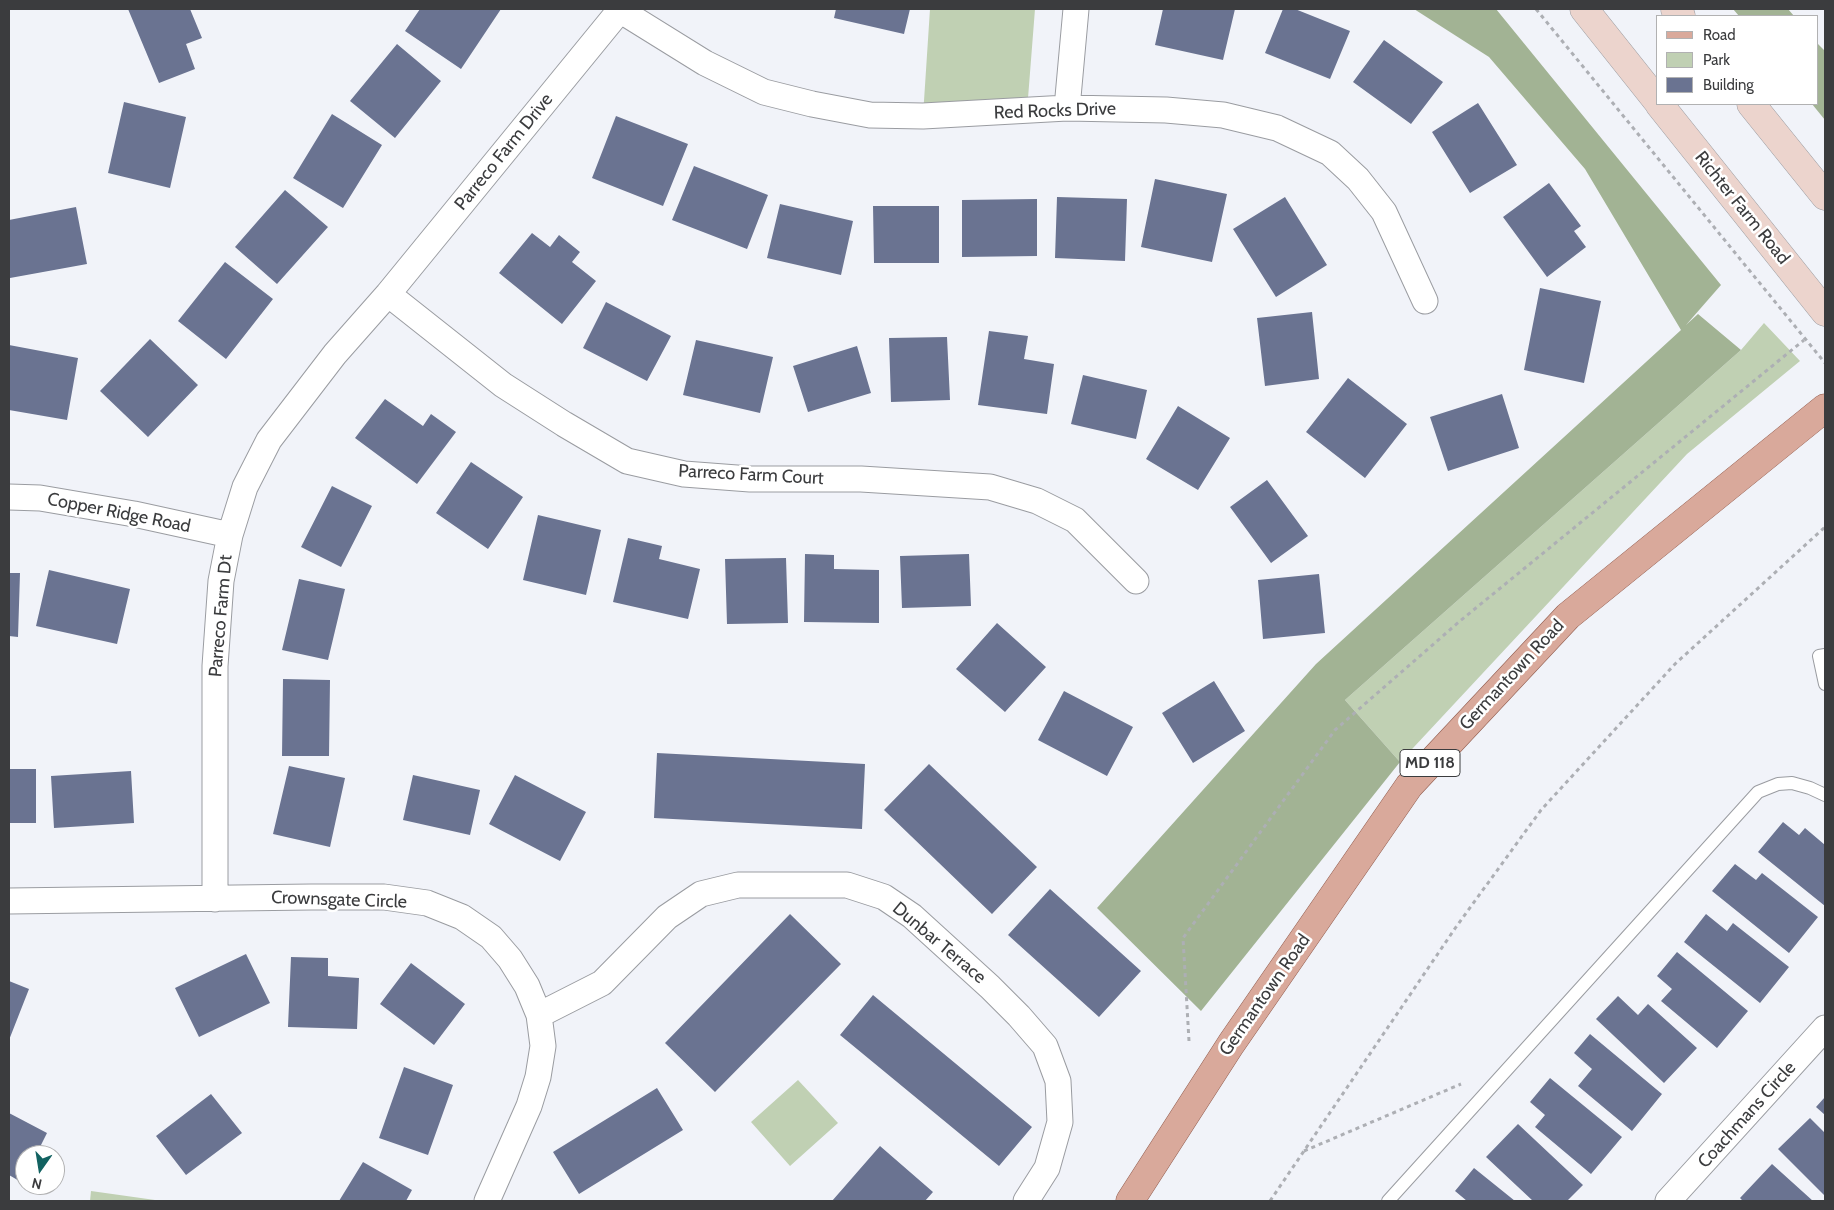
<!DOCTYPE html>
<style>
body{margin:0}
#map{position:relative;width:1834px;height:1210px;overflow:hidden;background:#f1f3f9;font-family:Cabin,sans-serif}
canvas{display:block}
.frame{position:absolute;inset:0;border:10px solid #3b3c3e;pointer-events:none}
.legend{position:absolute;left:1656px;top:15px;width:162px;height:90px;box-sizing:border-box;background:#fff;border:1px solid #b1b1b2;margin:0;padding:6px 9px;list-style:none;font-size:15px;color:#3b3c3e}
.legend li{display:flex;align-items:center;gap:10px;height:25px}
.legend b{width:25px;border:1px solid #b1b1b2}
.north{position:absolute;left:15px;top:1145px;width:50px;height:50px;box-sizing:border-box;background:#fff;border:1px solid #b1b1b2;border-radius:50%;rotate:193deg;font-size:14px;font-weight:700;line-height:20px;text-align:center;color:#3b3c3e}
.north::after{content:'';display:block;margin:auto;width:18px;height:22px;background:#126261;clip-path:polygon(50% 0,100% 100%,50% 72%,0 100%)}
</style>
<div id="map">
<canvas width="1834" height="1210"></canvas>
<div class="frame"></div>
<ul class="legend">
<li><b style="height:6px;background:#d9a99b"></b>Road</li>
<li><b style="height:14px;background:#c0d0b3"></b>Park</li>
<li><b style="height:14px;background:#6a7391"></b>Building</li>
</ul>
<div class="north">N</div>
</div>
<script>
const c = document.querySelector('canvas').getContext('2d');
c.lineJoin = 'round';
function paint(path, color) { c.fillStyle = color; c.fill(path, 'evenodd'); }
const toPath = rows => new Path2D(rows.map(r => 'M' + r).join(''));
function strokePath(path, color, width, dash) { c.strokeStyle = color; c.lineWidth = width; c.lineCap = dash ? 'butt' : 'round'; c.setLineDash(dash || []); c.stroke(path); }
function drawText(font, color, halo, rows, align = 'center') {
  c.font = font + ' Cabin,sans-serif'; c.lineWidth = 5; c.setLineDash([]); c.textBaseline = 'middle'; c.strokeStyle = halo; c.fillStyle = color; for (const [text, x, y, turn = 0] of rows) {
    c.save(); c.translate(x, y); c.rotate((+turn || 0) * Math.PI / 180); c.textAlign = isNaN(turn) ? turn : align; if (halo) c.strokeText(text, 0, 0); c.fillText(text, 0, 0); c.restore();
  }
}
paint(toPath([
 [930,9,1035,9,1027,111,923,116],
 [1764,323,1800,361,1687,454,1400,762,1345,700,1741,350],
 [798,1080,838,1123,790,1166,751,1122],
 [91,1191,155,1200,155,1201,90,1201]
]), '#c0d0b3');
paint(toPath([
 [1414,9,1496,9,1721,285,1686,325,1698,314,1741,350,1345,700,1400,762,1201,1011,1097,908,1316,664,1681,330,1585,169,1489,57],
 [1733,9,1788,9,1794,16,1739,16],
 [1818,44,1825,51,1825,120,1812,104,1818,104]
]), '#a2b394');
paint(toPath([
 [128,9,190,9,202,38,186,44,195,69,159,83],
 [420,9,501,9,461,69,405,31],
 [836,9,910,9,904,34,834,18],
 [1163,9,1235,9,1223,60,1155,45],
 [1283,9,1295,9,1350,31,1330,79,1265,53],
 [1384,40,1443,82,1411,124,1353,82],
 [397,44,441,81,395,138,350,101],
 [124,102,186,117,170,188,108,173],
 [1478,103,1517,165,1470,193,1432,132],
 [332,114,382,145,343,208,293,178],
 [616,116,688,144,663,206,592,178],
 [694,166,768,195,747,249,672,220],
 [1155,179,1227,194,1212,262,1141,247],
 [1549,183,1581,226,1574,231,1586,247,1547,277,1503,217],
 [285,190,328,227,277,284,235,247],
 [1057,197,1127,199,1125,261,1055,258],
 [1285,197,1327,265,1276,297,1233,229],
 [1037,199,1037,256,962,257,962,200],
 [780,204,853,221,841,275,767,258],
 [873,206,939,206,939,263,874,263],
 [76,207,87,264,10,278,9,220],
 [532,233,550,247,559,235,580,252,572,262,596,281,562,324,499,273],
 [225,262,273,299,226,359,178,321],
 [1540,288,1601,301,1584,383,1524,370],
 [606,302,671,336,647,381,583,348],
 [1312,312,1319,379,1265,386,1257,318],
 [989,331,1028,336,1024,359,1054,364,1047,414,978,405],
 [947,337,950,400,891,402,889,338],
 [150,339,198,385,148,437,100,391],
 [696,340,773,357,760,413,683,395],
 [9,345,78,358,67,420,9,410],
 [857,346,871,393,808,412,793,366],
 [1083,375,1147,390,1136,439,1071,424],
 [1348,378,1407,424,1365,478,1306,432],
 [1502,394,1519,448,1448,471,1430,417],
 [385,399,423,426,431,414,456,432,417,484,355,438],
 [1178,406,1230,438,1198,490,1146,459],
 [471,462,523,497,488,549,436,513],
 [1267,480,1308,536,1271,563,1230,507],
 [332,486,372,506,341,567,301,547],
 [538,515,601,530,586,595,523,580],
 [628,538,662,546,659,559,700,569,688,619,613,602],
 [805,554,834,555,834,569,879,570,879,623,804,622],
 [969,554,971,606,902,608,900,556],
 [786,558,788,623,727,624,725,559],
 [49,570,130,589,117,644,36,626],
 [9,573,20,573,18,637,9,636],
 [1319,574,1325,633,1263,639,1258,580],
 [299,579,345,589,328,660,282,650],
 [997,623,1046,667,1005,712,956,669],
 [283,679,330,680,329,756,282,756],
 [1214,681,1245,731,1193,763,1162,713],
 [1064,691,1133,727,1107,776,1038,740],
 [657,753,865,764,862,829,654,818],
 [929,764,1037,867,992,914,884,810],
 [289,766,345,778,330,847,273,834],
 [9,769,36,769,36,823,9,823],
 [131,771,134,823,54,828,51,776],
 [413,775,480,790,470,835,403,820],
 [515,775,586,812,560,861,489,824],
 [1783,822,1799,835,1805,828,1825,845,1825,906,1758,852],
 [1735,864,1756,880,1762,873,1818,917,1789,953,1712,891],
 [1050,889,1141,971,1099,1017,1008,935],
 [790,914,841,964,715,1092,665,1043],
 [1706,914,1727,931,1733,923,1789,967,1760,1003,1684,942],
 [1677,952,1748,1011,1717,1048,1661,1001,1672,989,1657,976],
 [246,954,270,1003,199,1037,175,988],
 [291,957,328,958,328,976,359,978,357,1029,288,1027],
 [411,963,465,1004,434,1045,380,1004],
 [9,981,29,989,9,1040],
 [873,995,1032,1127,999,1166,840,1035],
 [1618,996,1638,1015,1648,1004,1697,1048,1664,1083,1596,1019],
 [1590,1034,1662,1094,1632,1131,1578,1086,1592,1069,1574,1053],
 [404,1067,453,1085,428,1155,379,1138],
 [1550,1078,1622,1137,1591,1174,1535,1127,1545,1115,1530,1102],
 [657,1088,683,1130,579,1194,553,1152],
 [211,1094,242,1133,186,1175,156,1136],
 [1825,1097,1825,1115,1816,1107],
 [9,1113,47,1133,36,1155,25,1155,25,1175,21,1182,9,1175],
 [1810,1118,1825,1133,1825,1196,1778,1149],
 [1518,1124,1583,1185,1567,1201,1533,1201,1486,1157],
 [880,1146,933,1192,925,1201,832,1201],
 [363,1162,412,1190,406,1201,339,1201],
 [1772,1164,1813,1201,1743,1201,1740,1198],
 [1474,1168,1515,1201,1467,1201,1455,1191]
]), '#6a7391');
const service = toPath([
 [1825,655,1819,656,1825,684],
 [1388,1201,1758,792,1778,784,1792,783,1810,788,1825,795]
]);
const minor = toPath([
 [618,9,705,63,764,92,812,104,870,115,923,116,1067,108,1166,110,1223,115,1277,128,1330,153,1358,179,1384,212,1425,301],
 [1067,108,1076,9],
 [388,294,503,385,564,424,627,461,684,474,750,479,861,479,990,487,1037,501,1075,520,1136,581],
 [9,497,40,498,134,514,230,535],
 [215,899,215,666,221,581,230,535,245,487,269,440,335,354,388,294,620,10],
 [9,901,311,897,384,897,427,903,462,917,491,937,510,959,527,986,539,1015,543,1046,538,1077,529,1106,487,1201],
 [539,1015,602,983,667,917,701,894,738,885,847,885,884,897,912,916,990,987,1019,1016,1045,1046,1058,1081,1060,1122,1047,1168,1026,1201],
 [1668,1201,1825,1028]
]);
const secondary = toPath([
 [1584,9,1658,102],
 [1675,9,1681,16],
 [1659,104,1825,312],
 [1751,104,1825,196]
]);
const primary = toPath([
 [1130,1201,1231,1044,1409,786,1568,616,1825,408]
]);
strokePath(service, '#9a9ca1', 14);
strokePath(minor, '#9a9ca1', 27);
strokePath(secondary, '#9a9ca1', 29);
strokePath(primary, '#915d4f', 29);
strokePath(toPath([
 [1536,9,1825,363],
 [1189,1041,1183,938,1335,730,1460,621,1804,340],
 [1304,1151,1461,1084],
 [1270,1201,1456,927,1541,810,1675,664,1825,527]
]), '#adafb4', 3, [4, 4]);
strokePath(service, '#fff', 12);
strokePath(minor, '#fff', 25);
strokePath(secondary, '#ecd4cd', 28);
strokePath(primary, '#d9a99b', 28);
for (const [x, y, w] of [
 [1430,763,60]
]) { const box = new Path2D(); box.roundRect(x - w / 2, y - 13.5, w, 27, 4); c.fillStyle = '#fff'; c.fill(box); strokePath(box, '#3b3c3e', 1); }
drawText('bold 16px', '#3b3c3e', null, [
 ["MD 118",1430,763]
]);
drawText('18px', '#3b3c3e', '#fff', [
 ["Red Rocks Drive",1055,111,-2],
 ["Parreco Farm Drive",504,152,-51],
 ["Richter Farm Road",1742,208,51],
 ["Parreco Farm Court",751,475,3],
 ["Copper Ridge Road",119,513,11],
 ["Parreco Farm Dt",221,616,-85],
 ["Germantown Road",1512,675,-47],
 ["Crownsgate Circle",339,900,2],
 ["Dunbar Terrace",939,943,40],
 ["Germantown Road",1265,995,-55],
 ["Coachmans Circle",1747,1115,-48]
]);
</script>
